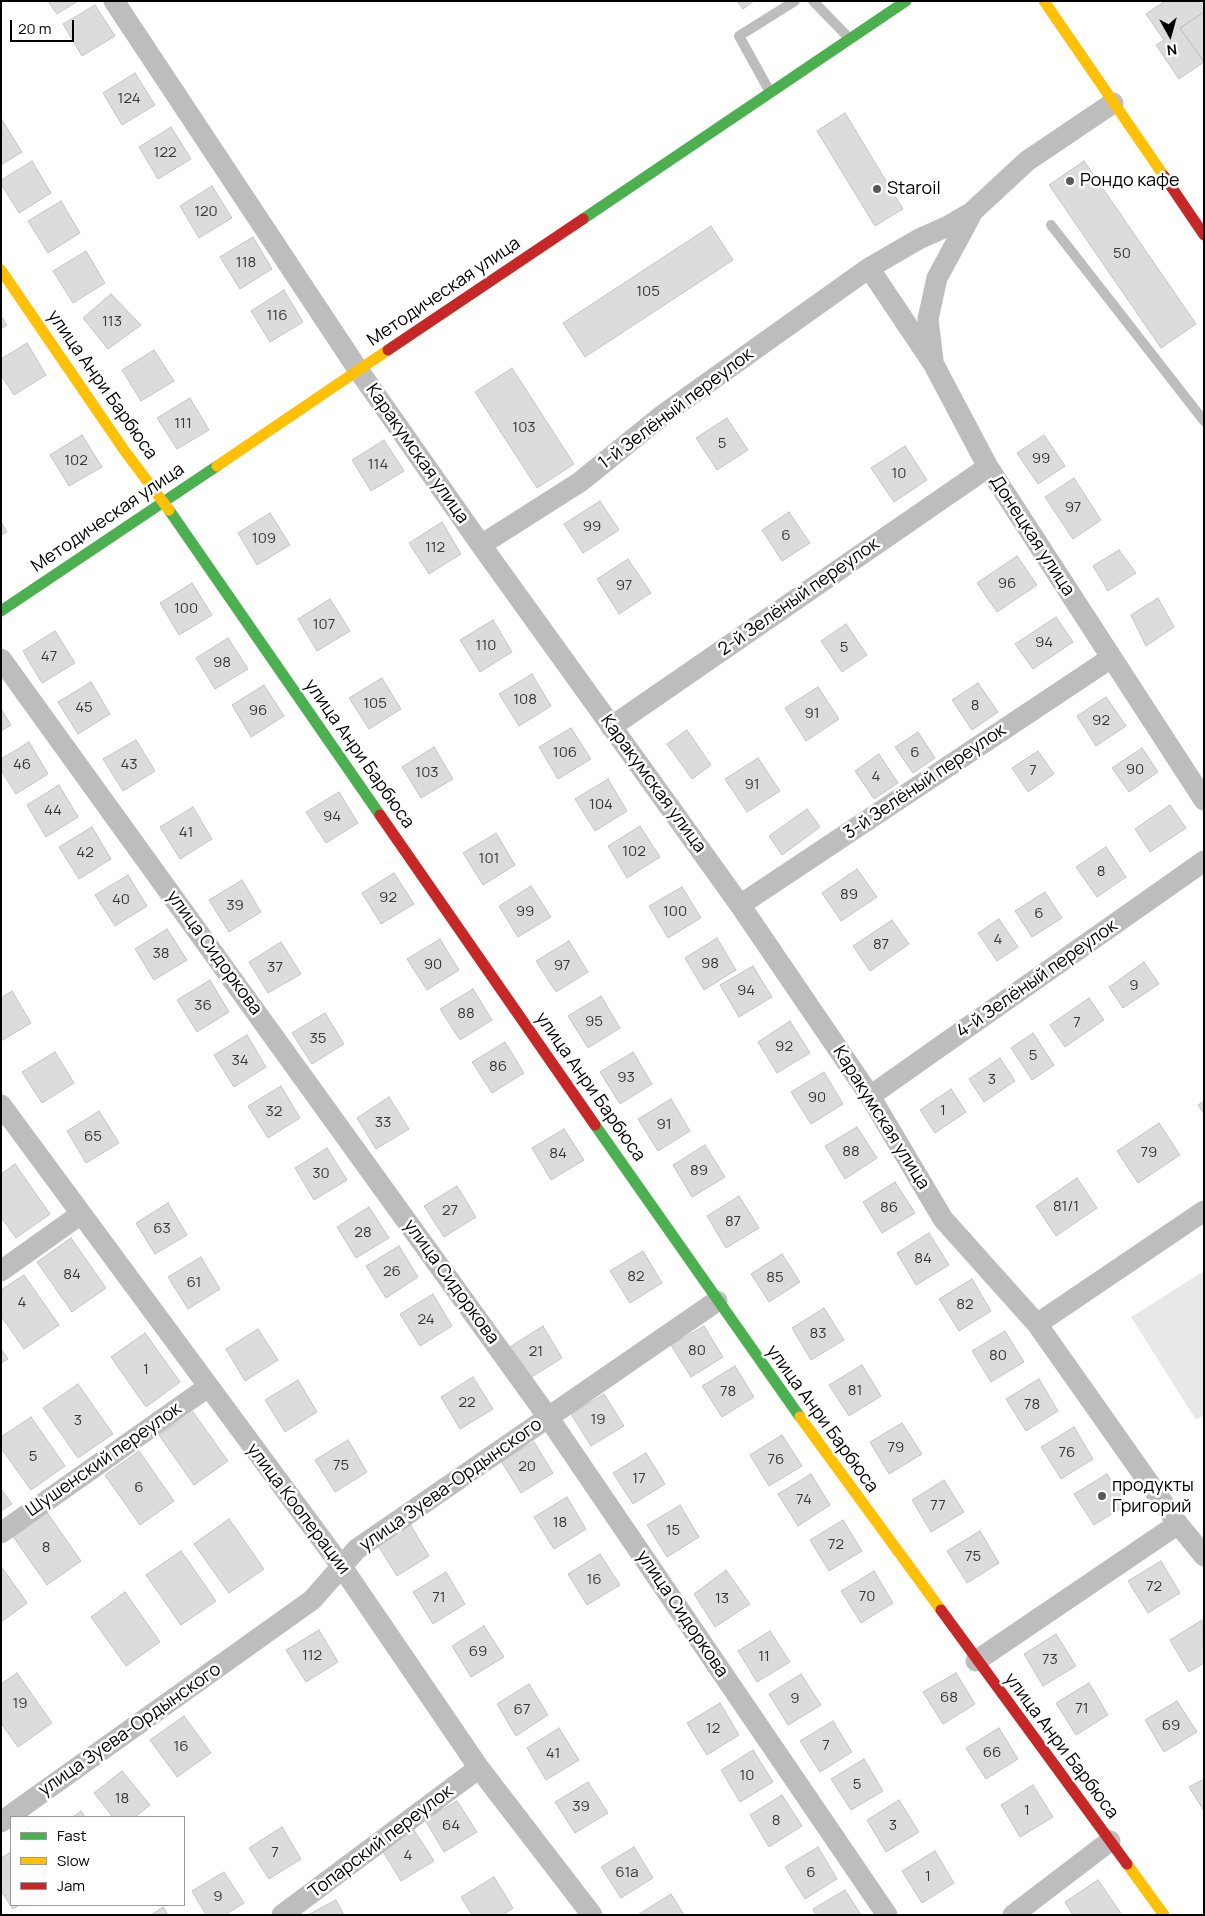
<!DOCTYPE html>
<meta charset="utf-8">
<style>
body{margin:0}
#map{position:relative;width:1205px;height:1916px;overflow:hidden;background:#fff;font-family:Manrope,sans-serif}
canvas{display:block}
.frame{position:absolute;inset:0;border:2px solid #000;pointer-events:none}
.legend{position:absolute;left:10px;top:1816px;width:175px;height:90px;box-sizing:border-box;background:#fff;border:1px solid #999;margin:0;padding:6px 9px;list-style:none;font-size:15px;color:#000}
.legend li{display:flex;align-items:center;gap:10px;height:25px}
.legend b{width:25px;border:1px solid #999}
.north{position:absolute;left:1145px;top:10px;width:50px;height:50px;-webkit-text-stroke:4px #fff;paint-order:stroke;rotate:173deg;font-size:14px;font-weight:700;line-height:20px;text-align:center;color:#000}
.north::after{content:'';display:block;margin:auto;width:18px;height:22px;background:#000;clip-path:polygon(50% 0,100% 100%,50% 72%,0 100%)}
.scale{position:absolute;left:10px;top:20px;width:64px;height:22px;box-sizing:border-box;border:2px solid #000;border-top:0;padding-left:6px;font-size:15px;line-height:18px;white-space:nowrap;color:#000;-webkit-text-stroke:4px #fff;paint-order:stroke}
</style>
<div id="map">
<canvas width="1205" height="1916"></canvas>
<div class="frame"></div>
<ul class="legend">
<li><b style="height:6px;background:#4caf50"></b>Fast</li>
<li><b style="height:6px;background:#ffc107"></b>Slow</li>
<li><b style="height:6px;background:#c62828"></b>Jam</li>
</ul>
<div class="north">N</div>
<div class="scale">20 m</div>
</div>
<script>
const c = document.querySelector('canvas').getContext('2d');
c.lineJoin = 'round';
function paint(path, color) { c.fillStyle = color; c.fill(path, 'evenodd'); }
const toPath = rows => new Path2D(rows.map(r => 'M' + r).join(''));
function strokePath(path, color, width, dash) { c.strokeStyle = color; c.lineWidth = width; c.lineCap = dash ? 'butt' : 'round'; c.setLineDash(dash || []); c.stroke(path); }
function drawText(font, color, halo, rows, align = 'center') {
  c.font = font + ' Manrope,sans-serif'; c.lineWidth = 5; c.setLineDash([]); c.textBaseline = 'middle'; c.strokeStyle = halo; c.fillStyle = color; for (const [text, x, y, turn = 0] of rows) {
    c.save(); c.translate(x, y); c.rotate((+turn || 0) * Math.PI / 180); c.textAlign = isNaN(turn) ? turn : align; if (halo) c.strokeText(text, 0, 0); c.fillText(text, 0, 0); c.restore();
  }
}
paint(toPath([
 [1204,1271,1204,1415,1196,1420,1131,1317]
]), '#e8e8e8');
const building = toPath([
 [48,1,78,1,57,14,48,1],
 [737,1,754,1,743,9,737,1],
 [1165,1,1204,1,1204,12,1180,28,1204,62,1179,79,1156,45,1164,40,1146,14,1165,1],
 [95,5,115,36,82,56,63,24,95,5],
 [1204,12,1204,61,1180,28,1204,12],
 [135,73,155,105,122,125,103,93,135,73],
 [845,113,903,209,875,226,817,131,845,113],
 [2,120,22,152,1,165,1,121,2,120],
 [171,127,191,159,158,179,139,147,171,127],
 [32,161,51,193,19,213,1,184,1,180,32,161],
 [1084,161,1196,324,1161,348,1049,185,1084,161],
 [212,186,232,218,199,238,180,206,212,186],
 [61,201,80,233,48,253,28,221,61,201],
 [711,226,733,260,585,357,563,323,711,226],
 [253,237,272,269,240,289,220,257,253,237],
 [86,251,105,283,73,303,53,271,86,251],
 [284,290,303,322,270,342,251,311,284,290],
 [111,294,141,325,108,349,83,318,111,294],
 [1,316,7,325,1,329,1,316],
 [27,343,46,375,14,395,1,375,1,359,27,343],
 [154,350,174,381,141,401,122,370,154,350],
 [512,368,574,464,537,488,475,392,512,368],
 [190,398,209,430,177,449,157,418,190,398],
 [727,418,748,450,717,470,696,438,727,418],
 [82,435,102,467,69,486,50,455,82,435],
 [1044,435,1065,466,1038,484,1017,453,1044,435],
 [384,440,404,471,371,491,352,460,384,440],
 [905,446,927,480,894,502,871,468,905,446],
 [1074,478,1101,520,1073,539,1045,497,1074,478],
 [600,501,619,530,583,553,564,524,600,501],
 [789,512,810,543,782,561,762,530,789,512],
 [270,513,290,545,257,565,238,533,270,513],
 [1,522,7,532,1,535,1,522],
 [442,522,461,554,429,574,409,543,442,522],
 [1119,550,1136,573,1108,591,1093,566,1119,550],
 [1017,556,1037,585,997,612,977,583,1017,556],
 [628,559,651,593,619,614,597,579,628,559],
 [192,583,212,615,179,635,160,603,192,583],
 [1158,598,1174,627,1146,646,1131,615,1158,598],
 [330,599,350,631,317,651,298,619,330,599],
 [1056,617,1073,642,1033,669,1015,644,1056,617],
 [493,620,512,652,480,672,460,640,493,620],
 [846,624,867,655,842,672,821,641,846,624],
 [55,631,75,663,42,683,23,651,55,631],
 [228,638,248,669,215,689,196,658,228,638],
 [532,674,551,706,519,726,499,694,532,674],
 [382,678,401,709,369,729,349,698,382,678],
 [91,682,110,714,78,734,58,702,91,682],
 [978,683,998,712,972,730,952,700,978,683],
 [264,685,284,716,251,737,232,705,264,685],
 [818,687,839,719,806,741,785,708,818,687],
 [1106,697,1126,726,1096,746,1077,716,1106,697],
 [1,709,11,725,1,731,1,709],
 [571,728,591,759,558,779,539,747,571,728],
 [687,730,711,765,692,779,667,744,687,730],
 [918,732,935,758,913,773,895,747,918,732],
 [136,740,155,771,123,791,103,759,136,740],
 [29,742,48,774,16,794,1,770,1,759,29,742],
 [434,747,453,779,421,798,402,767,434,747],
 [1142,748,1158,772,1129,792,1112,768,1142,748],
 [1038,751,1054,774,1028,792,1012,768,1038,751],
 [879,754,898,783,874,799,855,771,879,754],
 [758,758,780,791,747,812,725,779,758,758],
 [608,779,627,811,595,831,575,799,608,779],
 [59,785,78,817,46,837,27,805,59,785],
 [339,792,358,823,326,843,306,812,339,792],
 [1170,805,1186,828,1150,852,1135,829,1170,805],
 [193,807,212,839,180,859,160,827,193,807],
 [807,809,820,827,782,855,769,836,807,809],
 [640,826,660,857,627,878,608,846,640,826],
 [92,827,111,859,79,879,59,847,92,827],
 [496,833,515,865,483,885,463,853,496,833],
 [1106,847,1126,877,1097,897,1076,867,1106,847],
 [857,869,877,897,841,921,822,893,857,869],
 [394,873,414,904,381,924,362,893,394,873],
 [128,875,147,906,115,926,95,895,128,875],
 [242,880,261,912,229,932,209,900,242,880],
 [531,886,551,917,518,937,499,906,531,886],
 [682,887,701,918,668,938,649,906,682,887],
 [1045,892,1062,918,1032,937,1015,911,1045,892],
 [999,919,1018,947,997,961,978,933,999,919],
 [892,920,909,944,870,971,853,946,892,920],
 [167,929,187,960,154,980,135,949,167,929],
 [717,938,736,970,704,990,685,958,717,938],
 [440,939,459,970,427,990,407,959,440,939],
 [569,941,588,972,556,992,536,961,569,941],
 [281,942,301,974,268,993,249,962,281,942],
 [1144,962,1159,984,1123,1008,1109,987,1144,962],
 [753,966,772,997,739,1017,720,985,753,966],
 [210,980,229,1012,197,1032,177,1000,210,980],
 [473,989,492,1020,460,1040,440,1009,473,989],
 [12,991,31,1023,1,1041,1,998,12,991],
 [601,996,620,1028,588,1048,568,1016,601,996],
 [1089,998,1104,1020,1065,1047,1050,1025,1089,998],
 [325,1013,344,1044,312,1064,292,1033,325,1013],
 [790,1021,810,1053,777,1073,758,1042,790,1021],
 [1033,1033,1054,1065,1032,1080,1011,1048,1033,1033],
 [247,1035,266,1067,234,1087,214,1055,247,1035],
 [505,1042,524,1073,492,1093,472,1062,505,1042],
 [55,1052,74,1083,42,1103,22,1072,55,1052],
 [633,1052,652,1084,620,1104,600,1072,633,1052],
 [1000,1058,1015,1081,984,1102,969,1079,1000,1058],
 [824,1072,843,1104,811,1124,791,1092,824,1072],
 [281,1086,300,1118,268,1138,248,1106,281,1086],
 [951,1089,966,1112,935,1133,920,1110,951,1089],
 [389,1097,409,1129,376,1149,357,1118,389,1097],
 [671,1099,690,1131,658,1151,638,1119,671,1099],
 [1204,1101,1204,1114,1198,1105,1204,1101],
 [99,1111,119,1143,86,1163,67,1131,99,1111],
 [1159,1123,1180,1155,1138,1183,1117,1151,1159,1123],
 [857,1127,877,1158,845,1179,825,1146,857,1127],
 [564,1129,584,1160,551,1180,532,1148,564,1129],
 [705,1145,725,1177,692,1197,673,1165,705,1145],
 [327,1148,347,1180,314,1200,295,1168,327,1148],
 [15,1164,50,1214,16,1238,1,1217,1,1174,15,1164],
 [1077,1178,1097,1208,1056,1236,1036,1206,1077,1178],
 [895,1182,915,1213,882,1233,863,1202,895,1182],
 [457,1186,476,1217,444,1237,424,1206,457,1186],
 [739,1196,759,1228,726,1248,707,1216,739,1196],
 [168,1203,187,1235,155,1254,136,1223,168,1203],
 [369,1207,389,1238,356,1258,337,1227,369,1207],
 [929,1233,949,1265,916,1285,897,1253,929,1233],
 [71,1238,106,1288,72,1312,37,1262,71,1238],
 [399,1246,418,1277,386,1298,366,1266,399,1246],
 [643,1251,662,1283,630,1303,610,1271,643,1251],
 [782,1254,800,1282,769,1302,751,1274,782,1254],
 [201,1257,220,1289,188,1309,168,1277,201,1257],
 [24,1275,59,1325,24,1349,1,1316,1,1290,24,1275],
 [972,1279,991,1311,959,1331,939,1299,972,1279],
 [433,1294,452,1326,420,1346,400,1314,433,1294],
 [824,1308,844,1340,811,1360,792,1328,824,1308],
 [543,1326,562,1358,530,1378,510,1347,543,1326],
 [704,1326,723,1357,691,1377,671,1345,704,1326],
 [258,1329,278,1360,245,1381,226,1349,258,1329],
 [1005,1331,1024,1362,991,1382,972,1351,1005,1331],
 [145,1333,180,1382,146,1407,111,1357,145,1333],
 [1,1349,8,1359,1,1363,1,1349],
 [862,1365,881,1396,849,1416,829,1385,862,1365],
 [735,1366,754,1397,722,1417,702,1386,735,1366],
 [473,1377,493,1409,460,1429,441,1397,473,1377],
 [1039,1379,1058,1411,1026,1431,1006,1399,1039,1379],
 [298,1380,317,1412,285,1432,265,1400,298,1380],
 [78,1384,113,1434,78,1458,43,1408,78,1384],
 [604,1394,624,1426,591,1446,571,1414,604,1394],
 [193,1412,228,1461,194,1485,159,1435,193,1412],
 [31,1417,65,1466,31,1490,1,1448,1,1437,31,1417],
 [902,1423,922,1454,889,1474,870,1442,902,1423],
 [1074,1427,1093,1459,1061,1479,1041,1447,1074,1427],
 [782,1435,802,1466,769,1486,750,1455,782,1435],
 [348,1440,367,1472,335,1492,315,1460,348,1440],
 [534,1442,553,1473,521,1493,501,1461,534,1442],
 [139,1451,174,1501,140,1525,105,1475,139,1451],
 [646,1453,665,1484,633,1504,613,1473,646,1453],
 [811,1474,830,1505,798,1526,778,1494,811,1474],
 [1107,1474,1126,1505,1094,1525,1074,1494,1107,1474],
 [944,1480,964,1512,931,1532,912,1500,944,1480],
 [1,1489,12,1504,1,1511,1,1489],
 [567,1497,586,1529,554,1549,534,1517,567,1497],
 [680,1505,699,1537,667,1557,647,1525,680,1505],
 [46,1511,81,1561,47,1585,12,1535,46,1511],
 [229,1519,264,1569,229,1593,194,1544,229,1519],
 [843,1520,862,1551,829,1571,810,1540,843,1520],
 [410,1524,429,1556,397,1576,377,1544,410,1524],
 [980,1531,999,1563,967,1583,947,1551,980,1531],
 [181,1551,216,1601,181,1625,146,1575,181,1551],
 [600,1554,620,1585,587,1605,568,1574,600,1554],
 [1161,1561,1180,1593,1148,1613,1128,1581,1161,1561],
 [1,1566,27,1603,1,1622,1,1566],
 [726,1570,750,1604,715,1627,694,1594,726,1570],
 [874,1571,893,1603,861,1623,841,1591,874,1571],
 [446,1572,465,1604,433,1624,413,1592,446,1572],
 [125,1592,160,1642,126,1666,91,1617,125,1592],
 [1202,1620,1204,1663,1189,1672,1170,1640,1202,1620],
 [484,1626,504,1657,471,1677,452,1646,484,1626],
 [319,1630,338,1662,306,1682,286,1650,319,1630],
 [770,1631,790,1662,757,1682,738,1651,770,1631],
 [1056,1634,1076,1666,1043,1686,1024,1654,1056,1634],
 [17,1673,52,1723,18,1747,1,1723,1,1684,17,1673],
 [956,1673,975,1704,943,1724,923,1692,956,1673],
 [801,1674,821,1705,788,1725,769,1694,801,1674],
 [1089,1683,1108,1715,1076,1735,1056,1703,1089,1683],
 [529,1684,548,1715,516,1736,497,1704,529,1684],
 [1177,1701,1197,1732,1164,1752,1145,1720,1177,1701],
 [720,1703,739,1735,707,1755,687,1723,720,1703],
 [184,1716,211,1753,177,1777,150,1740,184,1716],
 [833,1721,852,1752,820,1772,800,1741,833,1721],
 [559,1728,579,1760,546,1780,527,1748,559,1728],
 [999,1728,1018,1759,986,1779,966,1748,999,1728],
 [753,1750,773,1782,740,1802,721,1770,753,1750],
 [864,1759,883,1791,851,1810,831,1779,864,1759],
 [122,1771,150,1805,135,1817,113,1817,94,1793,122,1771],
 [1204,1779,1204,1811,1189,1787,1204,1779],
 [588,1782,608,1813,575,1833,555,1802,588,1782],
 [1033,1785,1053,1817,1020,1837,1001,1805,1033,1785],
 [782,1795,802,1826,769,1847,750,1815,782,1795],
 [899,1800,919,1832,886,1852,867,1820,899,1800],
 [457,1801,477,1832,444,1852,425,1820,457,1801],
 [81,1811,85,1817,73,1817,81,1811],
 [282,1827,301,1859,269,1879,249,1848,282,1827],
 [414,1830,434,1861,401,1881,382,1850,414,1830],
 [634,1847,653,1878,621,1898,601,1867,634,1847],
 [818,1847,837,1879,805,1899,785,1867,818,1847],
 [935,1851,954,1883,922,1903,902,1871,935,1851],
 [11,1852,11,1905,19,1905,13,1909,1,1891,1,1858,11,1852],
 [224,1872,244,1903,225,1915,206,1915,192,1891,224,1872],
 [494,1877,513,1908,503,1915,472,1915,461,1897,494,1877],
 [1098,1880,1122,1915,1073,1915,1065,1902,1098,1880],
 [845,1890,861,1915,816,1915,813,1909,845,1890],
 [671,1894,684,1915,639,1915,639,1914,671,1894],
 [336,1900,344,1915,308,1915,336,1900],
 [163,1907,168,1915,151,1915,163,1907]
]);
paint(building, '#dcdcdc');
strokePath(building, '#c4c4c4', 1);
strokePath(toPath([
 [813,1,849,38],
 [770,92,739,36,795,1],
 [1051,225,1204,421]
]), '#bdbdbd', 10);
strokePath(toPath([
 [114,1,359,371,481,545,740,905,870,1096,943,1219,1037,1324,1178,1524,1204,1556],
 [869,268,934,365,988,467,1204,800],
 [933,360,928,319,937,278,971,215],
 [481,545,580,482,664,414,869,268,919,239,948,226,972,212,1027,161,1113,103],
 [1,659,548,1417,887,1915],
 [611,727,988,467],
 [740,905,1111,658],
 [870,1096,1204,861],
 [1,1105,342,1567,479,1768,592,1915],
 [1,1271,81,1214],
 [1037,1324,1204,1211],
 [1,1533,208,1387],
 [976,1661,1178,1524],
 [1,1822,312,1600,357,1549,717,1301],
 [282,1915,479,1768],
 [1013,1915,1110,1841]
]), '#bdbdbd', 21);
strokePath(toPath([
 [583,219,906,1],
 [169,510,380,815],
 [1,611,217,466],
 [595,1125,800,1417]
]), '#4caf50', 11);
strokePath(toPath([
 [1044,1,1164,176],
 [1,270,124,450,169,510],
 [217,466,388,350],
 [800,1417,941,1610],
 [1127,1864,1164,1915]
]), '#ffc107', 11);
strokePath(toPath([
 [1164,176,1204,235],
 [388,350,583,219],
 [380,815,595,1125],
 [941,1610,1127,1864]
]), '#c62828', 11);
for (const [x, y, r, color] of [
 [1070,181,5,"#595959"],
 [877,189,5,"#595959"],
 [1102,1496,5,"#595959"]
]) { const dot = new Path2D(); dot.arc(x, y, r, 0, 2 * Math.PI); c.fillStyle = color; c.fill(dot); strokePath(dot, '#fff', 2); }
drawText('15px', '#373737', null, [
 ["124",129,99],
 ["122",165,153],
 ["120",206,212],
 ["50",1122,254],
 ["118",246,263],
 ["105",648,292],
 ["116",277,316],
 ["113",112,322],
 ["111",183,424],
 ["103",524,428],
 ["5",722,444],
 ["99",1041,459],
 ["102",76,461],
 ["114",378,465],
 ["10",899,474],
 ["97",1073,508],
 ["99",592,527],
 ["6",786,536],
 ["109",264,539],
 ["112",435,548],
 ["96",1007,584],
 ["97",624,586],
 ["100",186,609],
 ["107",324,625],
 ["94",1044,643],
 ["110",486,646],
 ["5",844,648],
 ["47",49,657],
 ["98",222,663],
 ["108",525,700],
 ["105",375,704],
 ["8",975,706],
 ["45",84,708],
 ["96",258,711],
 ["91",812,714],
 ["92",1101,721],
 ["106",565,753],
 ["6",915,753],
 ["46",22,765],
 ["43",129,765],
 ["90",1135,770],
 ["7",1033,771],
 ["103",427,773],
 ["4",876,777],
 ["91",752,785],
 ["104",601,805],
 ["44",53,811],
 ["94",332,817],
 ["41",186,833],
 ["102",634,852],
 ["42",85,853],
 ["101",489,859],
 ["8",1101,872],
 ["89",849,895],
 ["92",388,898],
 ["40",121,900],
 ["39",235,906],
 ["99",525,912],
 ["100",675,912],
 ["6",1039,914],
 ["4",998,940],
 ["87",881,945],
 ["38",161,954],
 ["98",710,964],
 ["90",433,965],
 ["97",562,966],
 ["37",275,968],
 ["9",1134,986],
 ["94",746,991],
 ["36",203,1006],
 ["88",466,1014],
 ["95",594,1022],
 ["7",1077,1023],
 ["35",318,1039],
 ["92",784,1047],
 ["5",1033,1056],
 ["34",240,1061],
 ["86",498,1067],
 ["93",626,1078],
 ["3",992,1080],
 ["90",817,1098],
 ["1",943,1111],
 ["32",274,1112],
 ["33",383,1123],
 ["91",664,1125],
 ["65",93,1137],
 ["88",851,1152],
 ["79",1149,1153],
 ["84",558,1154],
 ["89",699,1171],
 ["30",321,1174],
 ["81/1",1066,1207],
 ["86",889,1208],
 ["27",450,1211],
 ["87",733,1222],
 ["63",162,1229],
 ["28",363,1233],
 ["84",923,1259],
 ["26",392,1272],
 ["84",72,1275],
 ["82",636,1277],
 ["85",775,1278],
 ["61",194,1283],
 ["4",22,1303],
 ["82",965,1305],
 ["24",426,1320],
 ["83",818,1334],
 ["80",697,1351],
 ["21",536,1352],
 ["80",998,1356],
 ["1",146,1370],
 ["81",855,1391],
 ["78",728,1392],
 ["22",467,1403],
 ["78",1032,1405],
 ["19",598,1420],
 ["3",78,1421],
 ["79",896,1448],
 ["76",1067,1453],
 ["5",33,1457],
 ["76",776,1460],
 ["75",341,1466],
 ["20",527,1467],
 ["17",639,1479],
 ["6",139,1488],
 ["74",804,1500],
 ["77",938,1506],
 ["18",560,1523],
 ["15",673,1531],
 ["72",836,1545],
 ["8",46,1548],
 ["75",973,1557],
 ["16",594,1580],
 ["72",1154,1587],
 ["70",867,1597],
 ["71",439,1598],
 ["13",722,1599],
 ["69",478,1652],
 ["112",312,1656],
 ["11",764,1657],
 ["73",1050,1660],
 ["68",949,1698],
 ["9",795,1699],
 ["19",20,1704],
 ["71",1082,1709],
 ["67",522,1710],
 ["69",1171,1726],
 ["12",713,1729],
 ["7",826,1746],
 ["16",181,1747],
 ["66",992,1753],
 ["41",553,1754],
 ["10",747,1776],
 ["5",857,1785],
 ["18",122,1799],
 ["39",581,1807],
 ["1",1027,1811],
 ["8",776,1821],
 ["64",451,1826],
 ["3",893,1826],
 ["7",275,1853],
 ["4",408,1856],
 ["61а",627,1873],
 ["6",811,1873],
 ["1",928,1877],
 ["9",218,1897]
]);
drawText('18px', '#000', '#fff', [
 ["Рондо кафе",1080,181],
 ["Staroil",887,189],
 ["продукты",1112,1486],
 ["Григорий",1112,1507]
], 'left');
drawText('18px', '#000', '#fff', [
 ["Методическая улица",444,292,-34],
 ["улица Анри Барбюса",102,385,55],
 ["1-й Зелёный переулок",676,409,-37],
 ["Каракумская улица",417,454,55],
 ["Методическая улица",108,518,-34],
 ["Донецкая улица",1032,536,57],
 ["2-й Зелёный переулок",799,597,-35],
 ["улица Анри Барбюса",359,754,55],
 ["3-й Зелёный переулок",925,782,-34],
 ["Каракумская улица",653,784,54],
 ["улица Сидоркова",214,953,54],
 ["4-й Зелёный переулок",1037,979,-35],
 ["улица Анри Барбюса",590,1087,55],
 ["Каракумская улица",881,1118,58],
 ["улица Сидоркова",451,1282,54],
 ["улица Анри Барбюса",822,1419,54],
 ["Шушенский переулок",104,1460,-35],
 ["улица Зуева-Ордынского",451,1485,-35],
 ["улица Кооперации",298,1509,53],
 ["улица Сидоркова",682,1614,56],
 ["улица Зуева-Ордынского",130,1730,-35],
 ["улица Анри Барбюса",1061,1746,53],
 ["Топарский переулок",381,1842,-37]
]);
</script>
